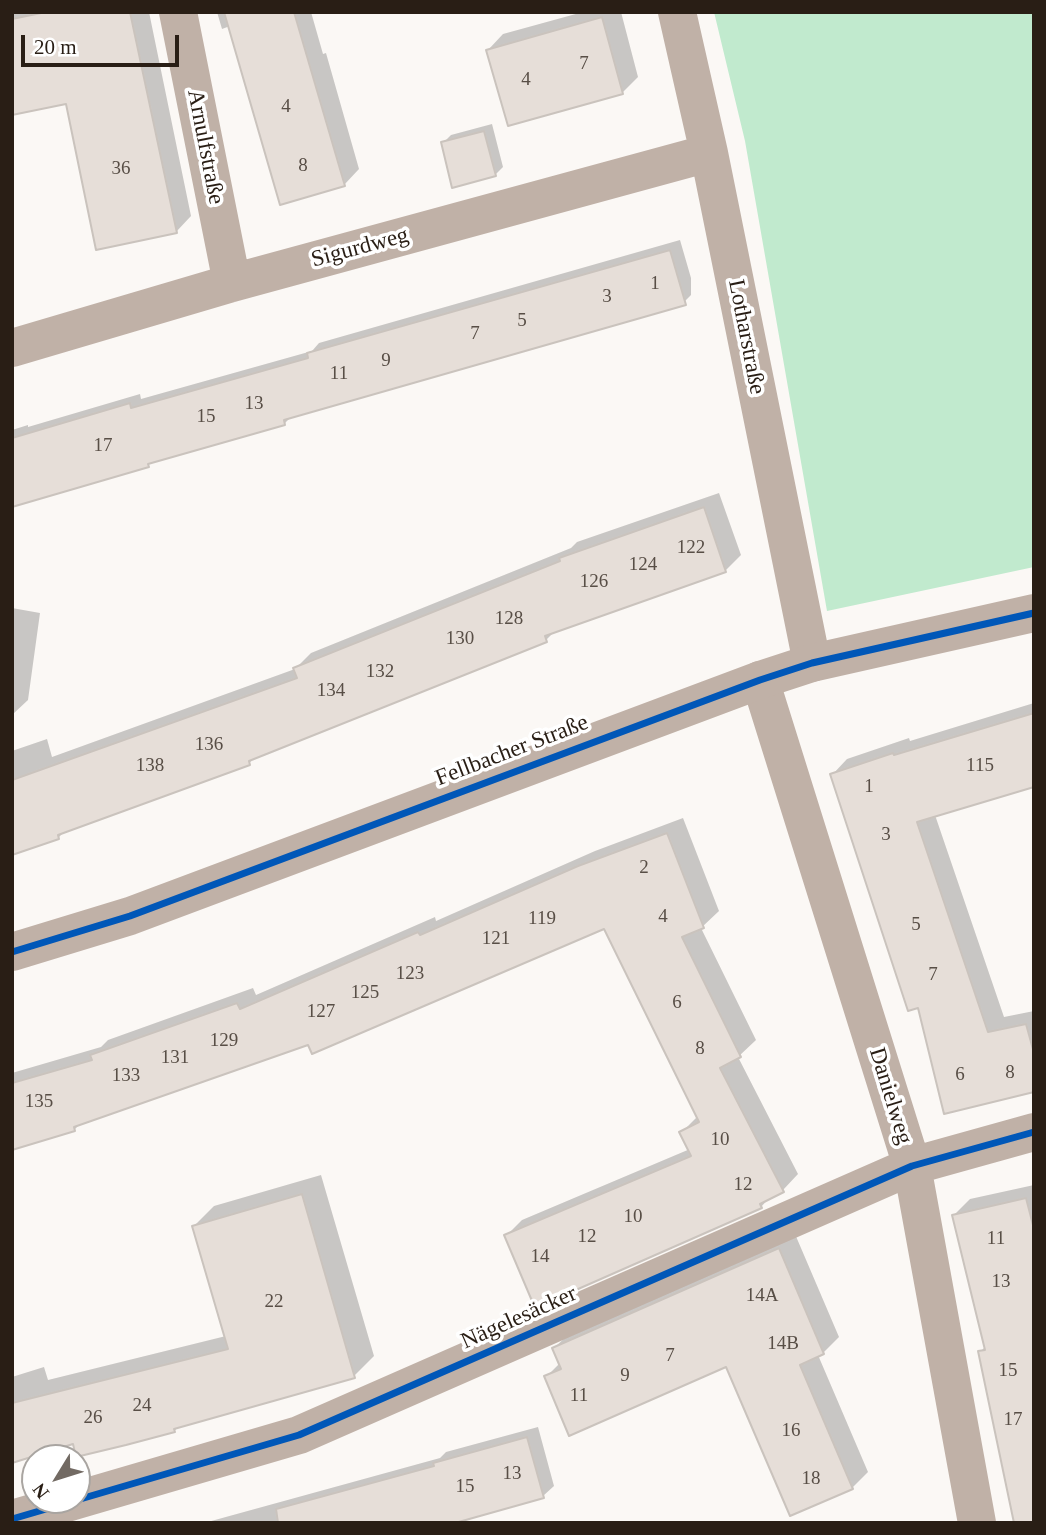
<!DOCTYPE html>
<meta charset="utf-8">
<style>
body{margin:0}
#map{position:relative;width:1046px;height:1535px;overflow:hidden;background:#fbf8f5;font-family:Georgia,serif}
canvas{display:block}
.frame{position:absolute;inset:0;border:14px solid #291e15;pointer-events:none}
.north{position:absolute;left:21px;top:1444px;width:70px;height:70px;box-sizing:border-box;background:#fff;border:2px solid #a9a5a1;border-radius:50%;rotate:232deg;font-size:19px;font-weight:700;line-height:28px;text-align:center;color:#291e15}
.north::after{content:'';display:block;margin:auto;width:24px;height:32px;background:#726a63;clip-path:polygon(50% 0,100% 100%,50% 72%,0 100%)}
.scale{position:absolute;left:21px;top:35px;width:158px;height:32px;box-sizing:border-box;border:4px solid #291e15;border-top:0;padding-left:9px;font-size:21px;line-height:24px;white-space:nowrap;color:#291e15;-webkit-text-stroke:5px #fff;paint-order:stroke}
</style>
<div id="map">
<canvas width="1046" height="1535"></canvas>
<div class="frame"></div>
<div class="north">N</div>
<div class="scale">20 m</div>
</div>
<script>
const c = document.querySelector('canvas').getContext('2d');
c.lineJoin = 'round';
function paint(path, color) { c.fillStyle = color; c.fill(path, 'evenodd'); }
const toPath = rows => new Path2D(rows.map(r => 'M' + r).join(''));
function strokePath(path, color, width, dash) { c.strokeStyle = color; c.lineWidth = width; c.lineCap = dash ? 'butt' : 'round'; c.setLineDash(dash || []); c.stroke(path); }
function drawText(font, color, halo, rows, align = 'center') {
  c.font = font + ' Georgia,serif'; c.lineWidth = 7; c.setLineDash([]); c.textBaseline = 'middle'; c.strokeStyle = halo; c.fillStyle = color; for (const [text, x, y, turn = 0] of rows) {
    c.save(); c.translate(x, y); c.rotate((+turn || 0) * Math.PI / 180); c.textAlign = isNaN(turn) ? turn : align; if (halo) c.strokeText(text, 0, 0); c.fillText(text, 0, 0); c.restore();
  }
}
paint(toPath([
 [714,12,1034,12,1034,567,827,611,745,141]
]), '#c1eace');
paint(toPath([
 [12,12,149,12,191,216,176,232,67,102,12,114],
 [217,12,311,12,323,54,326,53,359,169,344,185,230,26,222,29],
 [583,12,621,12,638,77,622,93,488,50,503,34],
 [492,124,503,167,495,175,443,143,451,135],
 [680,240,691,278,691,295,681,305,292,416,284,424,152,461,148,465,12,505,12,430,28,425,28,427,140,394,141,399,312,351,319,343],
 [719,493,741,555,725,571,556,630,546,640,258,755,249,763,66,830,58,838,12,853,12,751,47,739,52,757,295,669,311,653,571,548,577,542],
 [12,608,40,613,28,700,12,715],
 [1034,703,1034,786,935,815,1004,1017,1034,1011,1034,1091,919,1005,832,775,847,759,909,738,910,741],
 [683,818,719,911,701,928,756,1040,738,1057,798,1174,783,1190,771,1196,761,1207,506,1236,522,1220,690,1149,681,1133,698,1116,605,926,309,1043,82,1122,74,1130,12,1148,12,1073,101,1047,108,1040,253,988,256,995,435,917,436,921,595,851],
 [321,1175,374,1356,354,1376,180,1426,174,1431,74,1442,12,1461,12,1377,44,1367,48,1380,226,1336,194,1226,214,1206],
 [1034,1185,1034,1523,980,1352,986,1346,954,1215,970,1199],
 [795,1234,839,1337,823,1353,818,1355,868,1472,852,1488,727,1364,546,1377,560,1363,554,1348,570,1333],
 [538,1427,554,1486,543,1496,448,1523,204,1523,440,1458,446,1452]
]), '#0003');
const building = toPath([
 [46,12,130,12,177,233,96,250,66,104,12,115,12,19,46,12],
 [224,12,294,12,345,186,280,205,224,12],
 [602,17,623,94,508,126,486,50,602,17],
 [484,131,496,176,452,188,441,142,484,131],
 [670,250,686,305,284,420,285,425,148,464,149,467,12,507,12,438,130,403,131,408,308,358,307,353,670,250],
 [704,507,726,572,545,636,547,642,249,761,250,765,58,835,59,839,12,855,12,780,297,678,293,668,560,561,559,558,704,507],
 [1034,713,1034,787,917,822,988,1032,1026,1024,1034,1053,1034,1092,944,1114,918,1008,908,1011,830,774,893,753,894,755,1034,713],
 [667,833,704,928,682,937,741,1057,720,1068,784,1192,760,1204,762,1208,535,1308,504,1235,691,1156,679,1132,699,1122,604,929,312,1054,308,1045,74,1127,75,1131,12,1150,12,1083,92,1060,90,1055,237,1003,240,1009,418,932,420,935,578,866,667,833],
 [302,1194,355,1378,174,1429,175,1432,126,1445,76,1457,73,1444,12,1463,12,1403,228,1349,192,1226,302,1194],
 [1026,1198,1034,1229,1034,1523,1014,1523,978,1351,985,1350,952,1215,1026,1198],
 [779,1248,824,1354,800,1365,853,1489,790,1516,726,1367,569,1436,544,1376,561,1369,552,1348,779,1248],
 [527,1437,544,1498,455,1523,278,1523,276,1509,434,1466,433,1463,527,1437]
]);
paint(building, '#e6ded8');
strokePath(building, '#cac3bd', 2);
strokePath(toPath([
 [178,12,232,283],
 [677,12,709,153,812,663],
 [12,348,232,283,709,153],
 [760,680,912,1166,977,1523],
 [12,1519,299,1435,912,1166,1034,1132]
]), '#c0b1a7', 38);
strokePath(toPath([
 [12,952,130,916,760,680,812,663,1034,613]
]), '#c0b1a7', 38);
strokePath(toPath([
 [12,952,130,916,760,680,812,663,1034,613],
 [12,1519,299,1435,912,1166,1034,1132]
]), '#0057b8', 7);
drawText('19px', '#584e46', null, [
 ["7",584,64],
 ["4",526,80],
 ["4",286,107],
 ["8",303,166],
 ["36",121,169],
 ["1",655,284],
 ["3",607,297],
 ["5",522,321],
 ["7",475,334],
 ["9",386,361],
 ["11",339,374],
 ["13",254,404],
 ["15",206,417],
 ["17",103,446],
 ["122",691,548],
 ["124",643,565],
 ["126",594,582],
 ["128",509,619],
 ["130",460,639],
 ["132",380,672],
 ["134",331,691],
 ["136",209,745],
 ["138",150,766],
 ["115",980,766],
 ["1",869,787],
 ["3",886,835],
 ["2",644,868],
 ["4",663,917],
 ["119",542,919],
 ["5",916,925],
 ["121",496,939],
 ["123",410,974],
 ["7",933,975],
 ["125",365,993],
 ["6",677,1003],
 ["127",321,1012],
 ["129",224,1041],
 ["8",700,1049],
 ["131",175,1058],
 ["8",1010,1073],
 ["6",960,1075],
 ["133",126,1076],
 ["135",39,1102],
 ["10",720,1140],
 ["12",743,1185],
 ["10",633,1217],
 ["12",587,1237],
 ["11",996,1239],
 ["14",540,1257],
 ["13",1001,1282],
 ["14A",762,1296],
 ["22",274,1302],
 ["14B",783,1344],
 ["7",670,1356],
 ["15",1008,1371],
 ["9",625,1376],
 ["11",579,1396],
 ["24",142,1406],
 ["26",93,1418],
 ["17",1013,1420],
 ["16",791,1431],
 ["13",512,1474],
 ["18",811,1479],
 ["15",465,1487]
]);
drawText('23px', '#291e15', '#fff', [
 ["Arnulfstraße",205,147,79],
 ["Sigurdweg",360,248,-15],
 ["Lotharstraße",746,337,79],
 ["Fellbacher Straße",512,751,-21],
 ["Danielweg",890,1096,73],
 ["Nägelesäcker",519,1318,-24]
]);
</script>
